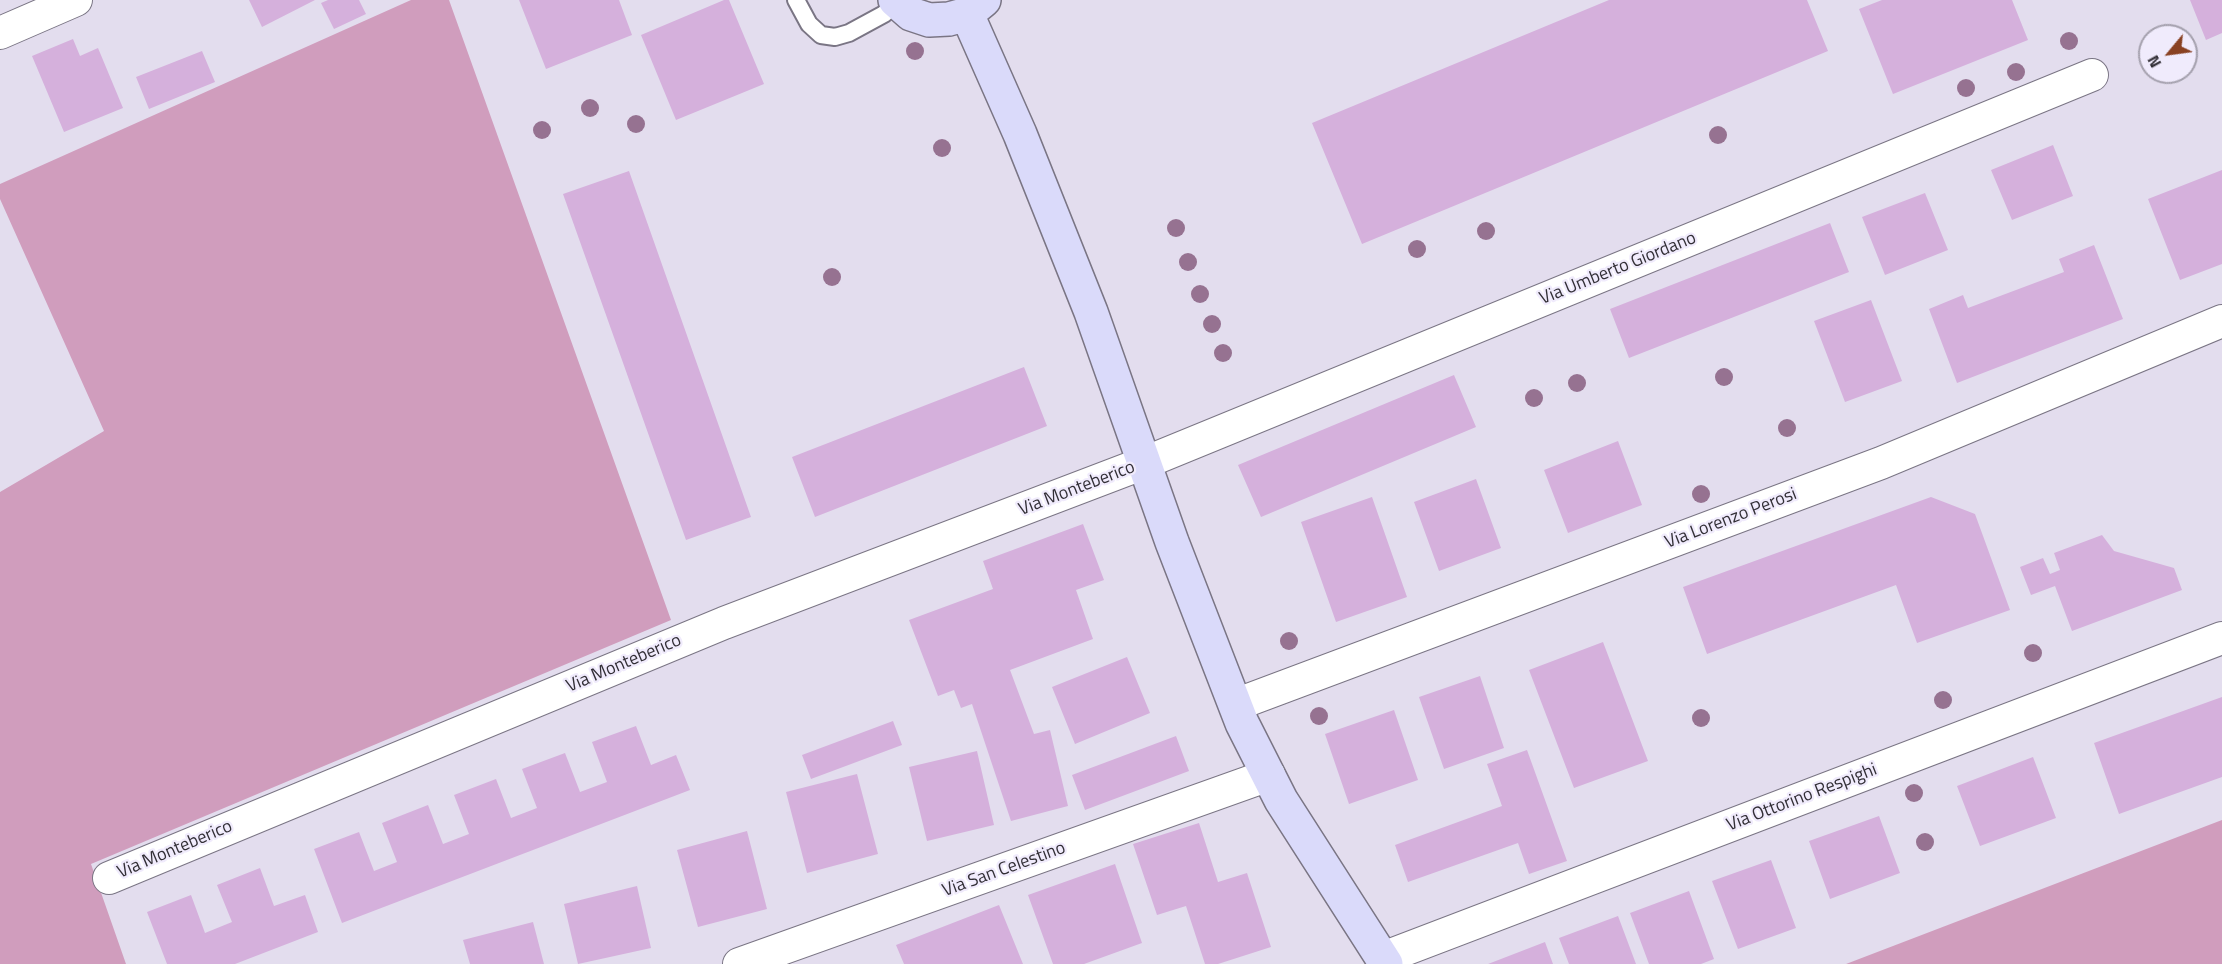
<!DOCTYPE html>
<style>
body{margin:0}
#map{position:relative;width:2222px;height:964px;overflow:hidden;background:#e3ddee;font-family:"Titillium Web",sans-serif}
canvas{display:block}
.north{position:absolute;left:2138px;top:24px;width:60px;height:60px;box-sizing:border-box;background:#f0ebfc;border:2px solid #a4a0ad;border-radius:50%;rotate:241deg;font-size:16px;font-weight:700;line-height:24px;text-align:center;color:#322f36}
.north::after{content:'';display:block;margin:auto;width:21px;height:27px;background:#894122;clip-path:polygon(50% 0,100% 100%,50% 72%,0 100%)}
</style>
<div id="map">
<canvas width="2222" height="964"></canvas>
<div class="north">N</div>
</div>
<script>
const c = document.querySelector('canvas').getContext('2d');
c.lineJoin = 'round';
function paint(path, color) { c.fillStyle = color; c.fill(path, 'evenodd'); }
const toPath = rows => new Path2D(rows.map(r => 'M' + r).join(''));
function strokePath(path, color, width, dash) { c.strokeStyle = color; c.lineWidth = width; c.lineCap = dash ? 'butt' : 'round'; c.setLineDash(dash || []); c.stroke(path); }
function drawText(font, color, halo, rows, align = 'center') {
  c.font = font + ' "Titillium Web",sans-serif'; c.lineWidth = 4.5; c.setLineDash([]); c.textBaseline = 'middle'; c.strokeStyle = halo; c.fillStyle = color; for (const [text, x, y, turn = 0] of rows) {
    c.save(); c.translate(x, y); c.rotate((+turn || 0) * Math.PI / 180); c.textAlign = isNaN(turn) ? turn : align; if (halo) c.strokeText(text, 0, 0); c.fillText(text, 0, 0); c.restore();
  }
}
paint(toPath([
 [411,0,449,0,671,620,91,864,126,964,0,964,0,492,104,431,0,199,0,184],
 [2222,820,2222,964,1846,964]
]), '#d09dbd');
paint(toPath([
 [249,0,315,0,262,27],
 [328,0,359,0,366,14,334,29,321,3],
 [519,0,619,0,632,35,546,69],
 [724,0,729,0,764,84,676,120,641,35],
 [1609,0,1807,0,1828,51,1362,244,1312,123],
 [1882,0,2012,0,2028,40,1893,94,1859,9],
 [2190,0,2222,0,2222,33,2206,40],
 [73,39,80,56,98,48,123,108,64,132,32,56],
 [202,51,215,82,149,109,136,77],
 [2053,145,2073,196,2012,220,1991,170],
 [2222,170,2222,264,2180,280,2148,199],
 [629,171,751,517,686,540,563,194],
 [1925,193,1948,250,1885,275,1862,217],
 [1830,223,1849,272,1629,358,1610,309],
 [2094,245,2123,319,1957,383,1929,309,1963,295,1968,308,2064,272,2059,259],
 [1871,300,1902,381,1845,402,1814,321],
 [1024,367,1047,426,815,517,792,457],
 [1454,375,1476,427,1261,517,1238,465],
 [1618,441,1642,505,1568,533,1544,470],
 [1476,479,1501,548,1439,571,1414,502],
 [1372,497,1407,597,1336,622,1301,522],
 [1931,497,1975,514,2010,610,1917,643,1896,585,1707,654,1683,587],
 [1083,524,1104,580,1076,590,1093,639,1010,670,1034,734,1050,730,1068,806,1011,821,972,704,961,708,954,690,938,696,909,620,993,589,983,561],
 [2102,535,2114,551,2174,568,2182,590,2072,631,2055,586,2031,595,2020,567,2043,558,2050,574,2060,570,2054,553],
 [1603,642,1648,761,1574,788,1529,670],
 [1127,657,1150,713,1075,744,1052,687],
 [1480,676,1504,748,1444,769,1419,697],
 [2222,697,2222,777,2119,814,2094,743],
 [1394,710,1418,780,1349,804,1325,734],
 [893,721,902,745,811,779,802,755],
 [636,726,651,765,676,755,690,790,342,923,314,849,359,832,374,871,397,862,382,823,428,805,443,844,469,834,454,795,496,779,511,818,537,808,522,769,565,753,580,792,607,782,592,742],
 [1176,736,1189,771,1085,810,1072,775],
 [1527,750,1567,861,1529,874,1518,843,1408,882,1395,845,1502,806,1487,764],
 [977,751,994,825,927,841,909,767],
 [2033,757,2056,818,1980,846,1957,786],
 [857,774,878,854,807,873,786,792],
 [1879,816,1900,873,1830,899,1809,841],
 [1199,823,1218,882,1247,873,1271,947,1218,964,1205,964,1186,906,1157,915,1133,844],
 [747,831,767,909,698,927,677,850],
 [1771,860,1796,928,1738,949,1712,881],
 [1115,864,1142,943,1084,964,1053,964,1028,895],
 [260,868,274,906,305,895,318,932,235,964,167,964,147,912,191,895,205,933,232,922,217,885],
 [637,886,651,948,578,964,564,904],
 [1689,891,1714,959,1701,964,1649,964,1630,913],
 [999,905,1023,964,904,964,896,945],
 [1618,916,1636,964,1569,964,1559,938],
 [533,922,544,964,470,964,463,940],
 [1545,942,1553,964,1488,964]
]), '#d5b0dc');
const lane = toPath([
 [796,0,809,24,821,35,835,37,849,33,884,14,896,2]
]);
const street = toPath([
 [0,33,76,0],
 [1235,705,1881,463,2222,321],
 [109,878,724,623,1144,463,2092,75],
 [1383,958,2222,638],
 [739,964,1269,775]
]);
const secondary = toPath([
 [895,0,911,14,929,20,949,19,967,14,984,0],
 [967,14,1020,134,1091,312,1172,542,1242,723,1281,800,1386,964]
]);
strokePath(lane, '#7a7584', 20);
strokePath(street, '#7a7584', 34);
strokePath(secondary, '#7a7584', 36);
strokePath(lane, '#fff', 16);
strokePath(street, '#fff', 32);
strokePath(secondary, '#dadafa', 33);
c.fillStyle = '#967291';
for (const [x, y] of [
 [2069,41],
 [915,51],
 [2016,72],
 [1966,88],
 [590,108],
 [636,124],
 [542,130],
 [1718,135],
 [942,148],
 [1176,228],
 [1486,231],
 [1417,249],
 [1188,262],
 [832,277],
 [1200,294],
 [1212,324],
 [1223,353],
 [1724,377],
 [1577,383],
 [1534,398],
 [1787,428],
 [1701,494],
 [1289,641],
 [2033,653],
 [1943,700],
 [1319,716],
 [1701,718],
 [1914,793],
 [1925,842]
]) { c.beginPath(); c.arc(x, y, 9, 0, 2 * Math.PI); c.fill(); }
drawText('18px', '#322f36', '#f0ebfc', [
 ["Via Umberto Giordano",1618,269,-22],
 ["Via Monteberico",1077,489,-21],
 ["Via Lorenzo Perosi",1731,519,-21],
 ["Via Monteberico",624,664,-23],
 ["Via Ottorino Respighi",1802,798,-21],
 ["Via Monteberico",175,850,-23],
 ["Via San Celestino",1004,870,-20]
]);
</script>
